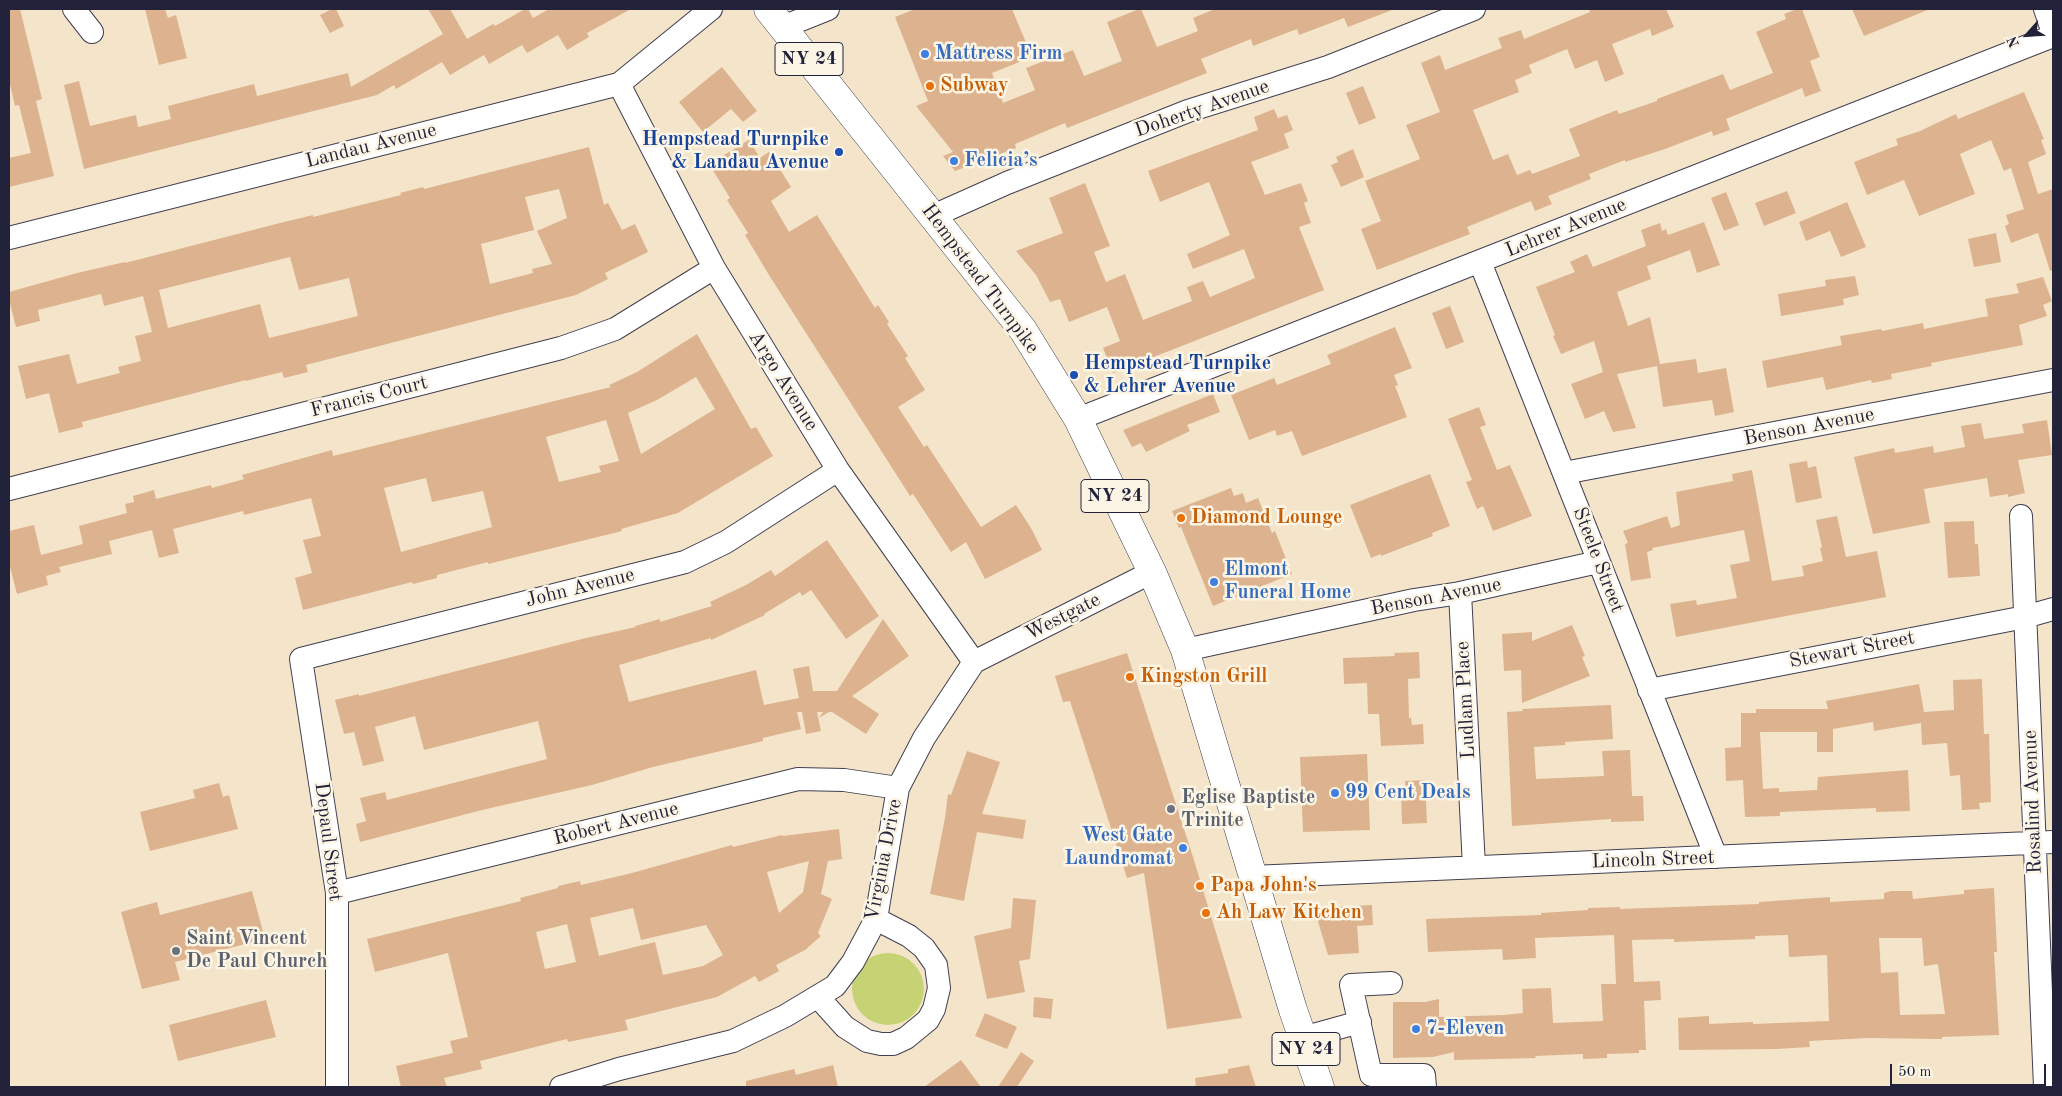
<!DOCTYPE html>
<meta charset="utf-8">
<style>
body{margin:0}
#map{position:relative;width:2062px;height:1096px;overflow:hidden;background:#f4e5ca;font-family:"Old Standard TT",serif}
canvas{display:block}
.frame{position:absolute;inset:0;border:10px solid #22223b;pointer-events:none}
.north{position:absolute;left:2002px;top:10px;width:50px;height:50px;-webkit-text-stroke:4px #fcf5e5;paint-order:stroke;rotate:244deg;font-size:14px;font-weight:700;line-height:20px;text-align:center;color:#22223b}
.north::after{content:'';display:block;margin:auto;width:18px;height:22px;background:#22223b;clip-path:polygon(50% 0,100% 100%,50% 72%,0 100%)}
.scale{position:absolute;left:1890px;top:1064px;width:156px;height:22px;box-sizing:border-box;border:2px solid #22223b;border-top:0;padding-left:6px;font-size:15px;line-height:18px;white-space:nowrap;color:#22223b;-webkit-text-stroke:4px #fcf5e5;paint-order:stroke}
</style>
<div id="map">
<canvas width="2062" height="1096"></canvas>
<div class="frame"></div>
<div class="north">N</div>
<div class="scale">50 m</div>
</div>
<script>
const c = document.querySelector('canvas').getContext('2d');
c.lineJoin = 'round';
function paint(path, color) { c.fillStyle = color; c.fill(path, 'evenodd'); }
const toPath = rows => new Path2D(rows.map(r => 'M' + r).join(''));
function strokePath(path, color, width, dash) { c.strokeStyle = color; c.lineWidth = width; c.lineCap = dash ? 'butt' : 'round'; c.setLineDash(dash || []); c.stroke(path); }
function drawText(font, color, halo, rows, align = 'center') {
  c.font = font + ' "Old Standard TT",serif'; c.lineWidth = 5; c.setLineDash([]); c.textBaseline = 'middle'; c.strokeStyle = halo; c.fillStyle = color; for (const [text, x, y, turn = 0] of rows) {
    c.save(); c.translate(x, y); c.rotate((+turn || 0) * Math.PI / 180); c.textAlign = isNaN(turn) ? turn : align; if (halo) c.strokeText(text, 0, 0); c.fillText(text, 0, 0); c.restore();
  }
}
paint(toPath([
 '852 989a36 36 0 1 1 72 0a36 36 0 1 1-72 0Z'
]), '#c6d375');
paint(toPath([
 [9,9,20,9,42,99,36,101,54,176,9,187,9,158,31,153,19,105,15,106,9,80],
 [145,9,165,9,168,18,176,15,187,58,159,65],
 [332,9,336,9,344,26,330,33,320,15],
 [428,9,450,9,467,39,493,24,495,26,525,9,528,9,533,18,549,9,631,9,587,33,589,37,567,50,558,35,527,53,522,45,489,64,484,55,450,75,442,62,396,89,394,85,377,95,84,169,64,85,79,81,90,126,136,115,138,127,171,119,168,106,254,84,257,96,348,73,351,87,443,34],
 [915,9,1012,9,1032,57,992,73,1003,103,1035,90,1026,68,1073,50,1084,76,1122,61,1107,22,1139,9,1141,9,1157,47,1198,31,1193,18,1215,9,1392,10,1348,27,1344,18,1299,35,1297,29,1253,46,1251,39,1201,59,1207,73,1067,128,1065,123,1015,144,1016,148,955,171,943,156,953,152,916,106,928,101,895,17],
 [1589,9,1666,9,1674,27,1652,36,1650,29,1612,44,1624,74,1605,82,1597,60,1575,69,1567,49,1529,65,1532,73,1515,80,1519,92,1473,110,1493,160,1508,154,1517,175,1530,170,1532,174,1580,156,1569,129,1617,110,1619,114,1657,101,1657,99,1723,74,1730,90,1773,73,1756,32,1786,19,1784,14,1797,9,1802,9,1820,57,1810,61,1821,91,1805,97,1802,88,1726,119,1730,130,1713,136,1712,131,1665,149,1625,162,1625,160,1589,174,1591,179,1548,196,1552,204,1535,211,1531,201,1467,227,1470,234,1377,270,1361,229,1381,221,1365,181,1420,159,1406,125,1440,112,1421,63,1440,55,1445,70,1502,48,1498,38,1521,30,1524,39,1590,12],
 [1852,9,1930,9,1864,36],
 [722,67,757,111,743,122,731,109,703,132,679,102],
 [1363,86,1376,118,1359,125,1346,93],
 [2024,92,2044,139,2041,140,2046,154,2028,162,2038,194,2053,189,2053,270,2050,271,2038,233,2011,243,2005,226,2009,224,2006,215,2024,209,2011,168,2004,171,1991,140,1960,154,1975,194,1919,216,1904,180,1867,195,1854,162,1898,145,1896,139,1920,131,1956,114,1958,119],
 [1274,109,1278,118,1287,115,1293,130,1284,134,1289,148,1251,162,1265,195,1301,183,1308,201,1304,203,1311,223,1299,227,1324,290,1113,373,1103,348,1120,341,1107,307,1069,322,1060,299,1050,302,1036,275,1016,251,1063,233,1049,198,1085,183,1110,246,1094,252,1106,282,1125,274,1143,320,1192,301,1187,287,1203,281,1210,297,1255,278,1244,249,1193,269,1187,254,1230,235,1209,182,1160,202,1148,171,1258,130,1254,117],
 [749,140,760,158,769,152,791,187,771,201,789,232,817,215,875,308,878,305,889,322,887,324,908,356,905,358,925,390,898,407,924,447,927,445,981,527,1016,505,1031,528,1042,550,985,579,966,542,951,552,913,494,910,496,769,275,745,235,748,233,727,200,730,198,709,164],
 [589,147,604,205,608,203,622,230,635,224,648,252,605,273,608,279,576,295,306,365,308,372,284,378,282,372,246,381,246,380,82,422,83,427,59,433,49,393,26,399,18,366,69,354,77,384,120,373,118,367,141,361,135,336,152,332,143,296,104,306,101,294,38,310,40,321,16,327,9,300,9,292,77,273,125,262,125,263,276,224,313,215,313,217,401,195,400,193,423,187,424,189],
 [559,189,567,218,537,231,552,264,532,269,533,273,490,284,481,244,534,230,525,197],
 [290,257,299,290,349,278,358,316,269,338,260,304,168,328,159,290],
 [1353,149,1364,177,1341,187,1331,165,1338,162,1336,157],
 [1787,191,1796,213,1764,226,1755,203],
 [1726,192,1739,225,1724,231,1711,198],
 [1847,202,1866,247,1841,257,1830,231,1806,241,1799,222],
 [1704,222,1720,265,1697,273,1690,250,1647,266,1651,279,1617,292,1628,326,1650,317,1660,364,1696,359,1698,373,1726,368,1734,412,1715,416,1712,400,1663,407,1657,366,1617,374,1636,428,1613,432,1604,411,1585,419,1571,384,1603,372,1594,341,1561,354,1553,336,1555,335,1536,287,1575,272,1570,262,1587,254,1593,267,1646,246,1641,230,1660,223,1662,231,1666,229,1668,235],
 [1996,233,2001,262,1974,267,1968,239],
 [1855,276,1859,295,1843,299,1844,305,1781,316,1778,294,1826,286,1825,280],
 [2043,277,2052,301,2043,305,2047,316,2019,325,2023,345,1931,363,1932,366,1891,374,1892,379,1872,383,1871,380,1826,390,1823,377,1767,388,1762,361,1842,345,1840,336,1881,329,1882,331,1923,323,1924,329,1988,316,1985,299,2019,293,2016,284],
 [1450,306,1464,342,1446,349,1432,313],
 [1395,327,1412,368,1394,375,1398,385,1395,386,1407,417,1302,456,1292,431,1277,436,1275,430,1249,440,1231,395,1274,378,1277,385,1331,364,1327,355],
 [697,334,751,429,756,427,773,456,678,513,621,529,622,531,488,564,488,562,437,575,437,578,413,584,412,582,303,610,295,578,312,573,303,540,321,536,311,498,244,515,243,511,173,529,179,553,159,558,152,530,109,541,112,554,59,567,61,572,46,576,48,585,17,594,9,563,9,531,34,525,41,555,83,544,79,526,127,513,125,504,134,502,133,496,154,490,156,499,211,485,212,488,244,479,242,475,332,450,333,456,611,387,609,385,637,372],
 [696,377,715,409,641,454,628,413,657,400],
 [606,420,619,461,599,466,601,472,559,482,546,437],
 [426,478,432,502,483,491,492,527,401,552,384,488],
 [1213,394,1220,412,1187,425,1190,431,1146,452,1141,443,1132,447,1123,430],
 [1479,407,1486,425,1480,427,1497,470,1510,465,1532,516,1493,531,1483,506,1477,509,1466,482,1472,480,1448,419],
 [2047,420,2052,455,2018,460,2025,493,2008,497,2008,494,1990,497,1987,478,1924,489,1930,523,1873,534,1854,457,1894,448,1895,453,1933,446,1934,453,1965,447,1961,426,1981,423,1984,439,2024,433,2022,424],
 [1807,461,1808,468,1816,466,1822,498,1796,503,1789,464],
 [1752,470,1772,581,1804,576,1802,566,1823,561,1820,548,1822,547,1816,520,1837,516,1846,557,1877,551,1886,597,1676,637,1670,604,1696,600,1697,605,1737,598,1730,565,1750,561,1744,530,1652,548,1653,550,1647,552,1651,578,1631,581,1625,544,1628,543,1623,531,1667,516,1671,528,1680,525,1676,492,1733,481,1732,474],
 [1430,474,1450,526,1432,533,1433,536,1381,556,1381,554,1371,558,1350,505],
 [1231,488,1234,496,1243,493,1246,503,1258,498,1272,533,1275,531,1292,574,1213,606,1181,527,1179,528,1172,511],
 [1974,521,1975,544,1978,544,1980,576,1948,578,1944,522],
 [827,540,879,616,846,639,811,590,802,596,800,592,764,614,765,615,711,640,711,638,619,665,629,702,756,670,764,705,799,698,793,669,809,666,813,691,837,691,883,619,909,656,852,696,879,714,866,734,832,712,829,712,819,718,823,712,817,712,821,731,806,734,802,712,797,712,801,729,763,738,763,741,653,767,592,785,482,810,360,842,356,824,366,821,360,798,385,792,387,800,547,759,538,721,424,750,415,716,375,727,384,761,363,766,354,732,344,734,335,700,359,694,359,696,586,638,636,627,635,626,660,619,660,622,712,606,710,602,746,585,771,570,775,576],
 [1572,625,1585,656,1582,657,1590,676,1522,703,1521,670,1504,671,1502,634,1532,632,1532,641],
 [1419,652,1420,678,1408,679,1409,718,1411,718,1412,725,1423,724,1424,744,1381,746,1379,714,1368,714,1367,683,1344,684,1343,658,1395,656,1394,653],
 [1127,653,1193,857,1242,1018,1167,1029,1144,873,1127,878,1070,701,1063,702,1055,676],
 [1982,679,1984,734,1989,734,1991,802,1979,803,1980,809,1962,810,1960,775,1950,776,1947,743,1922,745,1921,723,1874,731,1873,722,1833,729,1833,752,1817,752,1817,732,1760,732,1763,789,1779,788,1779,792,1817,790,1818,777,1908,770,1910,811,1876,812,1876,808,1780,812,1780,816,1745,817,1743,780,1726,781,1725,748,1741,747,1741,713,1756,713,1756,709,1828,709,1826,701,1919,684,1924,712,1954,710,1953,680],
 [1611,705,1613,739,1565,742,1565,745,1534,747,1536,779,1604,776,1602,751,1630,750,1632,796,1643,796,1644,821,1611,822,1611,819,1512,826,1507,712,1523,711,1522,709],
 [967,751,1000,762,982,814,1026,820,1023,839,977,832,964,901,930,894,945,818,948,794,951,795],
 [1367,754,1370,830,1303,832,1300,757],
 [1425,780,1427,823,1402,824,1401,792,1406,792,1405,781],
 [219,783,223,797,229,795,238,829,150,851,140,812,195,798,193,790],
 [839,829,842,859,828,861,821,894,832,899,818,933,821,936,805,950,776,965,779,971,759,982,755,976,717,997,625,1020,628,1030,568,1042,567,1039,480,1061,482,1069,444,1078,447,1087,401,1087,396,1066,453,1053,450,1041,468,1037,448,953,375,972,367,939,521,901,520,898,558,888,558,886,580,881,581,885,632,873,732,845,733,847,782,835,783,836],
 [809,861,803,892,779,913,767,872],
 [633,908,641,940,706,925,723,955,703,966,663,975,655,942,599,956,590,918],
 [567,924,576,962,545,969,536,932],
 [1994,888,1997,952,1994,952,1999,1035,1942,1037,1942,1039,1869,1038,1809,1041,1810,1047,1776,1049,1679,1050,1678,1018,1709,1016,1709,1024,1753,1022,1753,1024,1829,1021,1827,955,1789,957,1788,935,1755,936,1755,939,1674,942,1674,939,1632,940,1634,982,1660,981,1661,1000,1644,1001,1646,1050,1639,1050,1639,1053,1607,1054,1607,1058,1583,1059,1583,1054,1535,1056,1536,1058,1454,1060,1454,1052,1433,1057,1393,1058,1393,1002,1425,1002,1439,999,1439,1017,1503,1015,1523,1013,1522,989,1551,988,1553,1023,1603,1021,1601,984,1616,984,1614,935,1535,938,1536,958,1503,960,1502,949,1428,952,1426,919,1541,915,1541,913,1588,910,1588,908,1620,907,1620,909,1759,904,1759,902,1830,897,1830,902,1884,899,1884,893,1891,891,1912,891,1913,899,1964,894,1964,890],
 [1879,938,1922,938,1924,966,1938,964,1945,1014,1900,1015,1898,972,1881,973],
 [252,891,265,939,175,962,180,980,142,989,121,912,157,902,160,915],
 [1013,898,1036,900,1030,959,1019,961,1025,992,987,999,974,936,1011,928],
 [1372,905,1373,925,1357,926,1359,953,1328,955,1314,908],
 [1034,997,1053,999,1051,1019,1033,1017],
 [266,1000,276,1037,178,1061,169,1025],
 [985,1013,1017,1027,1007,1049,975,1036],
 [1021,1052,1034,1061,1017,1087,998,1087],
 [961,1060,981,1087,924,1087],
 [833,1065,838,1087,746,1087,746,1081,794,1069,796,1075],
 [1249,1065,1256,1087,1196,1087,1195,1078,1228,1073,1228,1069]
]), '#dcb38e');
const minor = toPath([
 [74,9,92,32],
 [2045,9,2053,33],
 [783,27,828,9],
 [619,84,714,268,838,470,974,662],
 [933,216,1007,183,1188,111,1328,67,1474,9],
 [9,238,619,84,711,9],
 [1480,262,1716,857],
 [1078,419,2053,36],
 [1564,473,2053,380],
 [9,489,561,348,615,329,714,268],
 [2021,516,2045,1087],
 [1460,593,1474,867],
 [1185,650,1414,600,1460,593,1598,562],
 [974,662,1152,572],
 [1649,690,2025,617,2053,609],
 [1252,877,2053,842],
 [337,893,798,779,844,780,898,788],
 [1391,983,1351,985,1371,1075,1424,1075,1425,1087],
 [818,997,845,1027,867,1041,881,1044,893,1044,906,1038,928,1020,934,1009,939,988,936,965,924,948,909,936,876,919],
 [1302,1038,1360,1022],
 [337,1087,337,893,301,659,685,562,726,542,838,470],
 [561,1087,619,1069,733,1041,785,1016,835,986,853,962,876,919,898,788,924,738,974,662]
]);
const major = toPath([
 [768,9,1023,330,1078,419,1152,572,1185,650,1293,1010,1320,1087]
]);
strokePath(minor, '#423f50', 24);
strokePath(major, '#423f50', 29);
strokePath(minor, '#fff', 22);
strokePath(major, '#fff', 28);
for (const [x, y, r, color] of [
 [925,54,5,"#3f7fe0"],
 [930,86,5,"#e8710a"],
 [839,152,5,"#1a4fb4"],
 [954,161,5,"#3f7fe0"],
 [1074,375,5,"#1a4fb4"],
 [1181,518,5,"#e8710a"],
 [1214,582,5,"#3f7fe0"],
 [1130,677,5,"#e8710a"],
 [1335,793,5,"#3f7fe0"],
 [1171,809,5,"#6b7280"],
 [1183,848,5,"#3f7fe0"],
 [1200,886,5,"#e8710a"],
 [1206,913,5,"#e8710a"],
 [176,951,5,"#6b7280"],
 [1416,1029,5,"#3f7fe0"]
]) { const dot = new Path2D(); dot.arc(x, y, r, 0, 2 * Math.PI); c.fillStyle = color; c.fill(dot); strokePath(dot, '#fcf5e5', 2); }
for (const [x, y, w] of [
 [809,59,68],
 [1115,496,68],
 [1306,1049,68]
]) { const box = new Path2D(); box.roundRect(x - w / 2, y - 16.5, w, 33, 4); c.fillStyle = '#fcf5e5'; c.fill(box); strokePath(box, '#22223b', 1); }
drawText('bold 19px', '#22223b', null, [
 ["NY 24",809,59],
 ["NY 24",1115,496],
 ["NY 24",1306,1049]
]);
drawText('bold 20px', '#366cbe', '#fcf5e5', [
 ["Mattress Firm",935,54],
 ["Felicia’s",964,161],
 ["Elmont",1224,570],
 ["Funeral Home",1224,593],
 ["99 Cent Deals",1345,793],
 ["West Gate",1173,836,"right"],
 ["Laundromat",1173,859,"right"],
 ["7-Eleven",1426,1029]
], 'left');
drawText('bold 20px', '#c56008', '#fcf5e5', [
 ["Subway",940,86],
 ["Diamond Lounge",1191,518],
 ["Kingston Grill",1140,677],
 ["Papa John's",1210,886],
 ["Ah Law Kitchen",1216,913]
], 'left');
drawText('20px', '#22223b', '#fcf5e5', [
 ["Doherty Avenue",1202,109,-19],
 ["Landau Avenue",371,146,-14],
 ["Lehrer Avenue",1566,228,-22],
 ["Hempstead Turnpike",980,279,53],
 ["Argo Avenue",783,381,58],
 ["Francis Court",369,397,-14],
 ["Benson Avenue",1809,427,-11],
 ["Steele Street",1598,560,69],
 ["John Avenue",580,588,-14],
 ["Benson Avenue",1436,597,-11],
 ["Westgate",1063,617,-27],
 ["Stewart Street",1852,650,-11],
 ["Ludlam Place",1466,700,-93],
 ["Rosalind Avenue",2033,802,-92],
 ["Robert Avenue",616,824,-14],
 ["Depaul Street",328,842,83],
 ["Virginia Drive",884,860,-79],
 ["Lincoln Street",1653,860,-2]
]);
drawText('bold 20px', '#164399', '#fcf5e5', [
 ["Hempstead Turnpike",829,140],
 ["& Landau Avenue",829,163],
 ["Hempstead Turnpike",1084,364,"left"],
 ["& Lehrer Avenue",1084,387,"left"]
], 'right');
drawText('bold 20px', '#5b616d', '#fcf5e5', [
 ["Eglise Baptiste",1181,798],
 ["Trinite",1181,821],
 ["Saint Vincent",186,939],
 ["De Paul Church",186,962]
], 'left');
</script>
